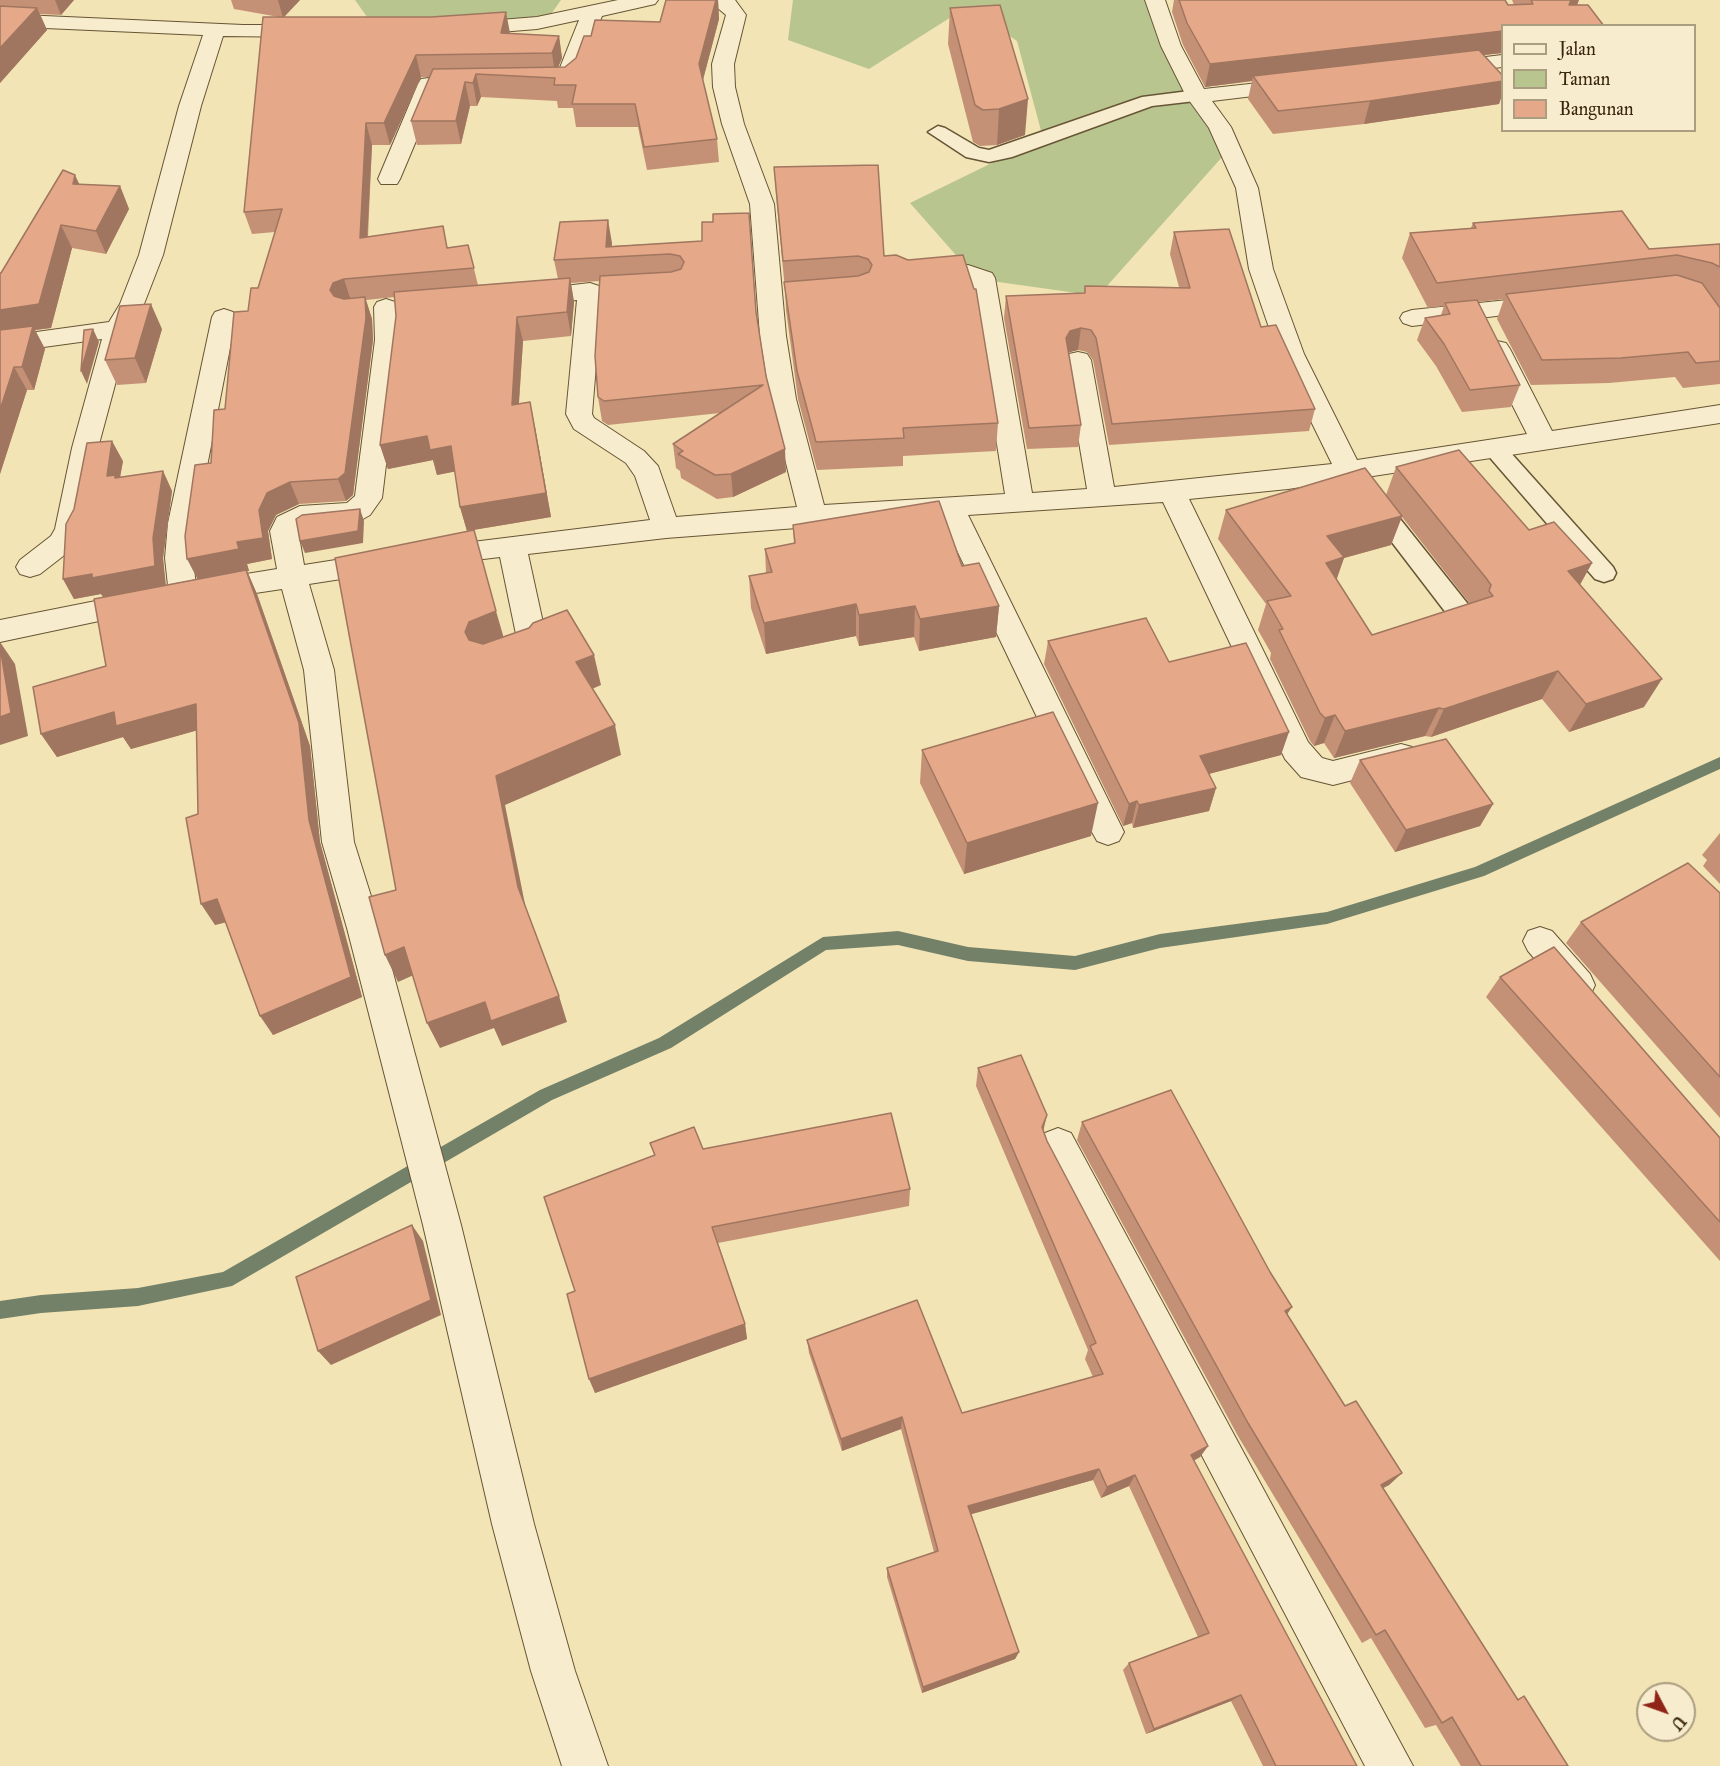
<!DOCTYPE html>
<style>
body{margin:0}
#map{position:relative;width:1720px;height:1766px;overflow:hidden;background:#f2e4b4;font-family:"IM FELL Great Primer",serif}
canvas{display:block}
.legend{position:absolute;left:1501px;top:24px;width:195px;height:108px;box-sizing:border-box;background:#f7edce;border:2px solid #ab9d80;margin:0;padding:8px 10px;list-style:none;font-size:18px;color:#39250b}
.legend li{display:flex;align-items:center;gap:12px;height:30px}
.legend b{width:30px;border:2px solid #ab9d80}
.north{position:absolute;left:1636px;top:1682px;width:60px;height:60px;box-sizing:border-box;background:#f7edce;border:2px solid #ab9d80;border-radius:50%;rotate:131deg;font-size:16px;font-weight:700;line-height:24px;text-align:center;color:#39250b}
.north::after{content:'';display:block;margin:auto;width:21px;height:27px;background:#8f2418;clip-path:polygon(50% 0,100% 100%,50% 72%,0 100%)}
</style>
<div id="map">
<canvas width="1720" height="1766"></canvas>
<ul class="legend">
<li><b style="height:8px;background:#f7edce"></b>Jalan</li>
<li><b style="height:16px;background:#b8c58f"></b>Taman</li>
<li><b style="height:16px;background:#e5a989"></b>Bangunan</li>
</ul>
<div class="north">U</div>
</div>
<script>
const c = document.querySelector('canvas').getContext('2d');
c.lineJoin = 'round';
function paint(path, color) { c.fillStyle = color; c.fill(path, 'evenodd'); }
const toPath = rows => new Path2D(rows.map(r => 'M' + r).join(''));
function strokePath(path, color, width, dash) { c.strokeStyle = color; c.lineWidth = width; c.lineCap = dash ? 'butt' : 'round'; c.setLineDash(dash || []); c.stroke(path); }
paint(toPath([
 [355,0,561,0,544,24,370,21],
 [793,0,1156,0,1223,156,1098,296,977,279,910,203,1043,138,1017,41,967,7,869,69,788,40]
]), '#b8c58f');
paint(toPath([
 [1720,757,1720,769,1484,876,1327,924,1160,948,1075,970,968,961,898,945,826,950,671,1048,552,1100,232,1286,138,1306,41,1313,0,1319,0,1301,41,1295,138,1288,223,1272,540,1090,659,1038,823,937,898,931,968,947,1075,956,1160,934,1327,912,1475,867,1720,757]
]), '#748169');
const service = toPath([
 [1197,90,1206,96,1204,100,1152,106,1012,157,989,162,966,157,928,132,938,126,945,128,979,148,989,150,1142,97,1197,90],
 [1494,440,1502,443,1613,567,1616,573,1613,579,1604,582,1595,579,1486,453,1482,448,1486,443,1494,440],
 [1373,493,1381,495,1471,608,1475,615,1471,622,1462,624,1453,622,1365,507,1361,501,1365,495,1373,493]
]);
const minor = toPath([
 [618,0,658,0,655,4,602,16,574,85,546,90,538,89,535,84,538,79,557,75,579,20,537,29,463,35,456,33,453,29,456,25,463,23,537,17,618,0],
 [708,0,735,0,746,15,734,64,735,87,744,124,774,204,786,336,796,399,824,505,1005,494,971,282,965,280,923,284,914,282,911,277,914,272,923,270,968,265,992,273,995,278,1032,493,1087,489,1065,360,1069,354,1078,352,1087,354,1091,360,1114,487,1332,464,1278,354,1249,269,1236,188,1209,128,1186,96,1161,46,1145,0,1165,0,1181,46,1204,89,1295,79,1303,80,1306,85,1303,90,1295,91,1212,101,1231,127,1258,188,1273,269,1304,354,1357,460,1527,434,1484,349,1488,343,1497,341,1506,343,1510,349,1552,431,1720,405,1720,423,1288,489,1189,499,1308,742,1322,758,1333,761,1401,744,1412,747,1417,756,1412,765,1333,785,1301,777,1285,759,1163,502,968,515,1124,832,1119,841,1108,845,1097,841,1092,832,941,517,666,538,528,554,547,641,536,657,507,667,496,664,492,656,496,648,517,639,500,557,434,565,424,562,420,555,424,548,650,520,635,476,626,463,574,429,566,414,577,300,530,304,521,301,518,296,521,291,590,283,599,286,602,291,592,414,594,418,644,451,658,466,676,517,797,507,770,399,760,336,750,204,722,124,713,87,712,64,726,15,708,0],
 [0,14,243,25,307,25,314,27,317,31,314,35,307,37,223,36,201,106,163,255,144,304,130,329,98,448,83,529,71,550,40,574,30,577,20,574,16,567,20,560,51,536,55,529,72,448,102,339,0,353,0,337,109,322,120,304,139,255,179,106,203,35,0,26,0,14],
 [1502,55,1502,67,1445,74,1437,73,1434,68,1437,63,1445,62,1502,55],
 [429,78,437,79,440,84,400,179,397,184,381,184,378,179,418,84,421,79,429,78],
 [1546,296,1555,299,1558,304,1555,309,1412,326,1403,323,1400,318,1403,313,1412,310,1546,296],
 [386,299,395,302,398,307,401,340,382,498,370,515,363,519,306,525,298,531,304,565,380,553,390,556,394,563,390,570,380,573,309,584,334,670,354,842,381,928,461,1225,534,1524,575,1671,608,1766,562,1766,531,1671,492,1524,423,1225,347,928,322,842,304,670,282,589,209,600,197,595,193,602,183,605,173,602,169,595,165,558,168,523,212,317,215,312,224,309,233,312,236,317,196,523,193,558,196,587,199,583,209,580,277,569,270,531,277,517,300,506,347,503,355,496,375,340,374,307,377,302,386,299],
 [141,592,151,596,155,603,151,610,0,642,0,620,141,592],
 [1540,927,1552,931,1590,974,1595,985,1590,996,1578,1000,1566,996,1528,951,1523,941,1528,931,1540,927],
 [1058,1128,1071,1133,1413,1766,1365,1766,1045,1157,1040,1145,1045,1133,1058,1128]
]);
strokePath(service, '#675535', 3);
strokePath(minor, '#675535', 2);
paint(service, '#f7edce');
paint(minor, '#f7edce');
paint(toPath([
 [0,0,74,0,61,15,40,14,47,30,0,83],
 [231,0,300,0,284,17,510,34,559,36,562,58,558,67,565,67,576,58,591,36,660,22,666,0,718,0,719,19,703,80,717,139,719,162,647,170,638,127,576,127,573,108,558,108,557,101,481,97,477,106,470,106,461,144,417,145,411,121,430,77,421,77,390,145,372,145,368,237,448,248,468,245,478,285,558,279,554,260,612,243,612,246,702,241,756,312,766,376,786,472,733,497,717,499,681,478,680,471,676,468,673,444,720,413,608,425,602,421,598,397,600,281,571,283,574,302,571,336,523,341,519,404,535,427,551,517,467,531,460,507,455,471,437,475,433,460,388,469,380,445,396,316,395,297,366,300,372,319,373,340,353,495,346,501,299,504,276,515,268,531,272,559,247,564,249,571,247,571,257,594,310,746,320,842,362,997,273,1035,226,922,215,925,198,814,197,730,131,749,123,737,57,757,41,734,106,666,103,597,101,594,74,599,63,579,123,461,120,477,163,471,172,491,163,558,165,585,197,579,211,463,225,409,248,311,258,288,275,232,252,234,244,212,279,17,234,9],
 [1174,0,1505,0,1508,5,1514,5,1512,0,1571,0,1503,26,1503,53,1483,55,1503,76,1503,92,1499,104,1364,124,1273,134,1248,99,1252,81,1205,87,1183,45,1172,12],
 [950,8,1025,135,997,145,980,146,973,142,948,44],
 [774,167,884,256,998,423,996,451,903,456,903,466,817,470,798,399,786,310,785,290,776,195],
 [79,184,120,186,129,209,106,254,72,248,51,328,35,330,45,349,34,390,27,390,0,474,1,273],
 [1473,223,1649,249,1720,244,1720,384,1683,388,1675,377,1609,383,1531,385,1497,319,1504,299,1478,302,1520,385,1511,407,1462,412,1436,366,1417,340,1425,318,1441,315,1444,306,1428,308,1402,258,1410,233,1471,228],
 [1174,232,1261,327,1315,409,1309,431,1109,445,1093,360,1087,352,1078,350,1068,352,1081,425,1078,447,1027,449,1004,318,1006,296,1084,293,1085,286,1179,287,1170,254],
 [162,329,146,383,117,385,105,360],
 [1396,467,1529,530,1592,563,1580,584,1644,707,1569,732,1542,699,1431,737,1425,736,1334,758,1324,743,1314,746,1310,741,1270,659,1271,653,1258,630,1266,604,1218,539,1226,510,1386,495],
 [1402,517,1470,604,1372,635,1336,579,1344,558,1391,545],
 [793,525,962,566,999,606,996,637,919,651,914,637,859,646,856,636,766,654,751,608,749,576,766,573,765,549,794,544],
 [1048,641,1169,662,1281,755,1209,774,1216,788,1209,811,1133,828,1132,823,1123,826,1044,664],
 [922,750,1091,836,964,874,920,783],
 [1360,760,1493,804,1480,826,1395,852,1350,783],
 [1720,833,1720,884,1703,866,1707,860,1702,855],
 [1720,893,1720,1118,1566,943,1581,922],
 [1500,977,1720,1138,1720,1261,1486,997],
 [978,1068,1043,1131,1047,1141,1208,1446,1200,1457,1193,1461,1357,1766,1263,1766,1231,1701,1146,1734,1123,1670,1129,1663,1198,1637,1129,1486,1101,1498,1093,1480,971,1514,1019,1652,1015,1659,922,1693,887,1577,887,1568,934,1552,901,1429,842,1451,809,1353,807,1340,962,1413,1093,1377,1085,1359,1088,1350,976,1086],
 [1082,1122,1287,1314,1345,1406,1402,1473,1389,1485,1383,1488,1517,1699,1524,1696,1568,1766,1461,1766,1436,1725,1425,1728,1371,1638,1362,1643,1238,1436,1077,1140],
 [650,1143,703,1149,910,1189,909,1206,718,1243,745,1324,747,1339,595,1393,575,1291,654,1155]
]), '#c59176');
paint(toPath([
 [55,0,74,0,61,15],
 [278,0,300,0,283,18],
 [716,0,718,0,719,19,701,87,699,64],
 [1571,0,1579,0,1572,19,1563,21],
 [37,8,47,30,0,83,0,48],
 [506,12,510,33,505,55,501,33],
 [1503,31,1502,53,1257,81,1253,76,1252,81,1205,87,1210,64],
 [559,36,562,58,555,75,552,53],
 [416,55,421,77,390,145,384,123],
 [476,74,481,97,477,106,473,83],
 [1503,81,1503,92,1499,104,1364,124,1370,101],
 [465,82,470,106,461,144,456,121],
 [1028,99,1025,135,997,145,999,109],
 [366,123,372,145,366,261,360,238],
 [75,175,86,198,73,184],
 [120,186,129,209,106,254,96,231],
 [608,220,612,243,611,257,606,247],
 [61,225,72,248,51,328,35,330,45,349,34,390,22,367,0,335,0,310],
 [570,278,574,302,571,336,567,312],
 [344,279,351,301,340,305,330,290,333,283],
 [365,297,372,319,373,340,353,495,346,501,338,479],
 [151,304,162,329,146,383,135,358],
 [517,317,523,341,517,429,512,405],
 [1081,328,1078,350,1067,353,1066,338,1070,331],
 [93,329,99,342,87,384,81,371],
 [14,367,27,390,0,474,0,410],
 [530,402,535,427,551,517,467,531,460,507],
 [427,436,451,446,458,471,437,475,433,460,388,469,380,445],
 [112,441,123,461,119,483,107,476],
 [785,449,786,472,733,497,731,474],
 [163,471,172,491,163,558,166,586,104,598,101,594,74,599,63,579,92,574,153,538],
 [290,482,299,504,276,515,268,531,272,559,247,564,249,571,247,571,257,594,310,746,320,842,362,997,273,1035,260,1016,198,580,187,559,237,542,259,510,267,493],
 [360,509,364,521,363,543,305,553,300,541],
 [1402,516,1391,545,1344,558,1334,587,1316,592,1327,536],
 [1592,563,1576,592,1568,571],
 [856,604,856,636,766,654,764,623],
 [915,606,914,637,859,646,859,615],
 [999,606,996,637,919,651,920,619],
 [496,611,505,642,474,663,465,632,469,622],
 [0,642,15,664,28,736,0,745],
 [594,655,601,685,583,693,576,662],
 [1558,671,1542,699,1431,737,1444,709],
 [1662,679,1644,707,1569,732,1586,704],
 [196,704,209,727,131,749,123,737,57,757,41,734,114,712],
 [1439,708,1425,736,1334,758,1345,731],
 [1335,715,1324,743,1314,746,1325,718],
 [615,725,621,755,505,805,527,914,518,887,496,776],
 [1289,732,1281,755,1193,778,1200,756],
 [1216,788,1209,811,1133,828,1139,805],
 [1137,801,1132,823,1123,826,1129,804],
 [1098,803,1091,836,964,874,967,843],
 [1493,804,1480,826,1395,852,1406,830],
 [217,899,231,921,215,925,201,904],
 [404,947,416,974,398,982,385,955],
 [559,996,567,1022,502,1046,494,1028,440,1048,427,1023,485,1002],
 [1047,1115,1043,1132,1042,1127],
 [412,1225,423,1241,441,1315,331,1365,318,1351],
 [1292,1307,1282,1322,1285,1311],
 [745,1324,747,1339,595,1393,589,1379],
 [902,1417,901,1429,842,1451,841,1439],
 [1208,1446,1200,1457,1183,1467,1191,1455],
 [1099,1469,1093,1480,965,1516,968,1506],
 [1402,1473,1389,1485,1368,1496,1381,1485],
 [1135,1475,1129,1486,1101,1498,1107,1487],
 [1019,1652,1015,1659,922,1693,923,1687],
 [1241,1695,1231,1701,1146,1734,1154,1729]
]), '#a07660');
const building = toPath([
 [666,0,716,0,699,64,717,139,644,147,635,104,572,104,576,85,554,85,555,78,476,74,473,83,465,82,456,121,411,121,433,69,565,67,576,58,584,36,591,36,595,20,660,22,666,0],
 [1179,0,1505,0,1508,5,1533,4,1531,0,1571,0,1569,5,1588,5,1604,26,1503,26,1503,31,1210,64,1187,23,1179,0],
 [1000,5,1028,99,999,109,983,110,975,105,950,8,1000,5],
 [0,6,37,8,0,48,0,6],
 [506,12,501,33,559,36,552,53,416,55,384,123,366,123,360,238,443,226,447,248,468,245,474,268,344,279,333,283,330,290,334,296,344,299,365,297,366,318,345,473,338,479,290,482,267,493,259,510,263,538,237,542,239,549,187,559,185,536,195,465,211,463,214,410,225,409,234,312,248,311,251,288,258,288,282,209,244,212,263,17,431,17,506,12],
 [1479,50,1503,76,1503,81,1370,101,1278,111,1253,76,1479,50],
 [878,165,884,256,896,255,908,260,963,255,974,289,976,289,998,423,903,428,904,438,816,442,797,371,784,282,858,276,869,272,872,265,868,259,858,256,783,261,774,167,878,165],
 [63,170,75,175,73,184,120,186,96,231,61,225,39,304,0,310,0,273,1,273,63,170],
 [1622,211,1649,249,1720,244,1720,267,1712,263,1677,255,1437,283,1410,233,1476,228,1473,223,1622,211],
 [749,213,756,312,766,376,785,449,731,474,715,475,678,454,683,451,673,444,763,385,604,401,598,397,595,356,600,276,671,272,681,269,684,262,680,256,670,254,554,260,560,222,608,220,606,247,702,241,702,222,713,222,713,214,749,213],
 [1229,229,1261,327,1276,325,1315,409,1112,424,1096,338,1091,330,1081,328,1070,331,1066,338,1081,425,1029,428,1006,296,1085,293,1085,286,1190,288,1174,232,1229,229],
 [1677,275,1702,283,1720,308,1720,361,1696,363,1688,352,1621,358,1542,360,1506,294,1677,275],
 [570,278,567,312,517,317,512,405,530,402,546,493,460,507,451,446,430,450,427,436,380,445,396,316,394,292,570,278],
 [1477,300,1520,385,1470,390,1444,344,1425,318,1450,314,1445,303,1477,300],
 [151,304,135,358,105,360,120,306,151,304],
 [33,326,22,367,14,367,0,410,0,330,33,326],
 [93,329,81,371,84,330,93,329],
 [112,441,107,476,115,475,115,478,163,471,153,538,155,566,92,578,92,574,63,579,66,524,74,509,87,443,112,441],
 [1459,450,1529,530,1554,522,1592,563,1568,571,1662,679,1586,704,1558,671,1444,709,1439,708,1345,731,1335,715,1325,718,1320,713,1279,630,1283,629,1267,601,1291,596,1226,510,1365,468,1402,516,1327,536,1344,557,1326,563,1372,635,1493,596,1489,591,1491,585,1486,578,1396,467,1459,450],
 [939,501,962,566,979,563,999,606,920,619,915,606,859,615,856,604,764,623,749,576,772,572,765,549,795,543,793,525,939,501],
 [360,509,358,531,300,541,296,519,302,515,360,509],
 [474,530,496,611,469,622,465,632,469,640,483,644,529,628,533,623,567,610,594,655,576,662,615,725,496,776,518,887,559,996,491,1021,485,1002,427,1023,404,947,385,955,369,897,396,890,335,558,474,530],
 [246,570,299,723,309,820,351,977,260,1016,217,899,201,904,186,818,198,814,196,704,116,726,114,712,41,734,33,687,106,666,94,599,246,570],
 [1146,618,1169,662,1246,643,1289,732,1200,756,1216,788,1139,805,1137,801,1129,804,1048,641,1146,618],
 [0,647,11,713,0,717,0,647],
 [1053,712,1098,803,967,843,922,750,1053,712],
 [1446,739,1493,804,1406,830,1360,760,1446,739],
 [1688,863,1720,893,1720,1077,1581,922,1688,863],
 [1554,947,1720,1138,1720,1222,1500,977,1554,947],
 [1021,1055,1047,1115,1042,1127,1047,1141,1208,1446,1191,1455,1357,1766,1276,1766,1241,1695,1154,1729,1129,1663,1209,1633,1135,1475,1107,1487,1099,1469,968,1506,1019,1652,923,1687,887,1568,938,1551,902,1417,841,1439,807,1340,917,1300,962,1413,1103,1374,1090,1346,1096,1343,978,1068,1021,1055],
 [1171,1090,1270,1272,1292,1307,1285,1311,1345,1406,1356,1401,1402,1473,1381,1485,1518,1700,1524,1696,1568,1766,1481,1766,1452,1717,1442,1723,1385,1630,1376,1635,1248,1423,1082,1122,1171,1090],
 [891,1113,910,1189,712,1227,745,1324,589,1379,567,1294,575,1291,544,1197,655,1155,650,1143,694,1127,703,1149,891,1113],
 [412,1225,431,1300,318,1351,296,1277,412,1225]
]);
paint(building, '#e5a989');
strokePath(building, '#a07660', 1.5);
</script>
